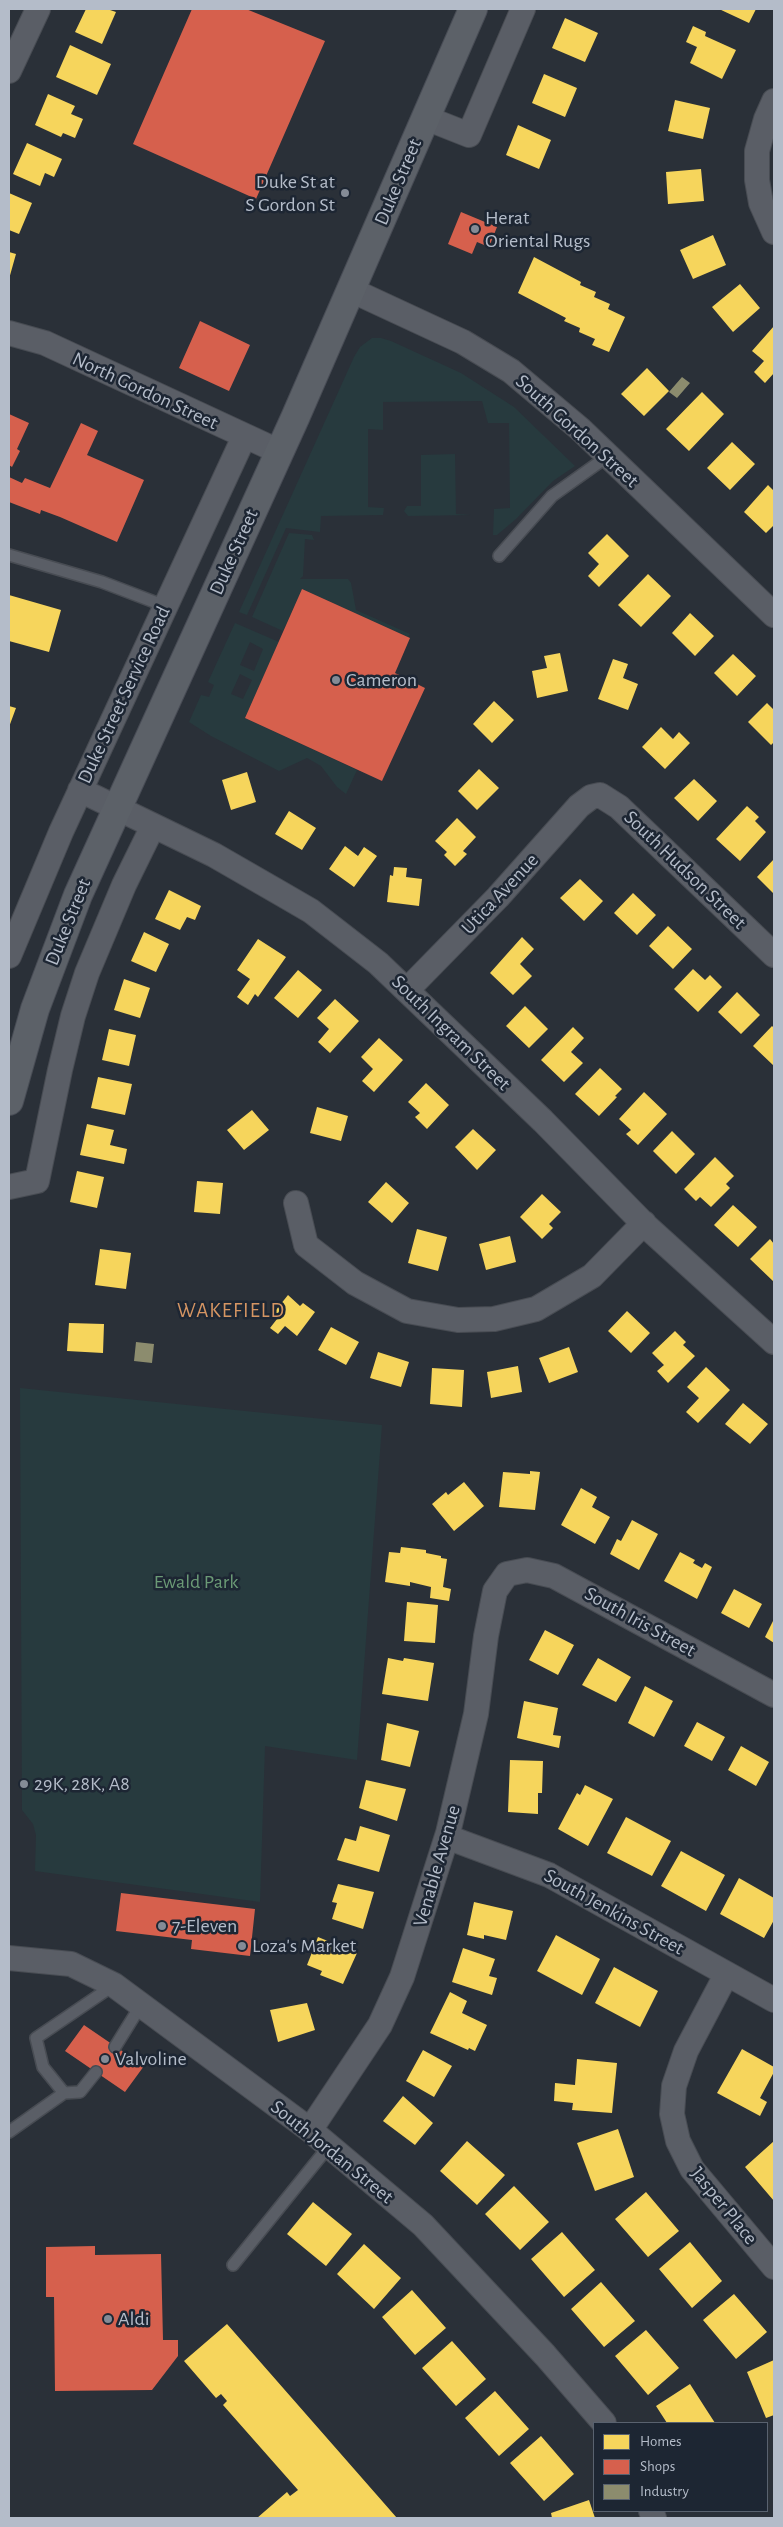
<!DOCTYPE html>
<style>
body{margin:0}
#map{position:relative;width:783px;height:2527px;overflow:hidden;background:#2a3038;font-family:"Alegreya Sans",sans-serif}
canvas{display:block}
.frame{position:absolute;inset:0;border:10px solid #b4bcc9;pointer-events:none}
.legend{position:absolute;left:593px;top:2422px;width:175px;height:90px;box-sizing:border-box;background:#1d2633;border:1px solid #59626f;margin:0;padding:6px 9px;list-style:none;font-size:15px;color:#b4bcc9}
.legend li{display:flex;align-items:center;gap:10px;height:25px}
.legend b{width:25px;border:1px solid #59626f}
</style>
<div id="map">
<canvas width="783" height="2527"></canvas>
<div class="frame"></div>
<ul class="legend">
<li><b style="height:14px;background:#f6d55c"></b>Homes</li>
<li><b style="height:14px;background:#d6604d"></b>Shops</li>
<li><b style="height:14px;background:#8c8c6e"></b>Industry</li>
</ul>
</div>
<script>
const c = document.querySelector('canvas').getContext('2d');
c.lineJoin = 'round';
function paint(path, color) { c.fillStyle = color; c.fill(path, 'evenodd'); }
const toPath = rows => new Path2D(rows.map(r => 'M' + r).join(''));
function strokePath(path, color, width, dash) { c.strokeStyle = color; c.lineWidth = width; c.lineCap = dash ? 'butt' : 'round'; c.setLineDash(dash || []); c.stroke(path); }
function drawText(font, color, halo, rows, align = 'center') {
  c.font = font + ' "Alegreya Sans",sans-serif'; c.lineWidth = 5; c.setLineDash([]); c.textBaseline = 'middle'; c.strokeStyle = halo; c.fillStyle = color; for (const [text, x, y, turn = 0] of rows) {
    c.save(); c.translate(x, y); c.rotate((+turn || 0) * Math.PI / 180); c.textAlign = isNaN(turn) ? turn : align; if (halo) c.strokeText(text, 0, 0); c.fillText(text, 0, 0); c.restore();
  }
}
paint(toPath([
 [372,338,381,338,391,341,461,373,514,407,575,466,553,481,516,519,497,535,493,535,494,509,510,508,509,423,488,423,482,401,383,402,383,430,368,429,368,507,384,508,383,515,321,516,320,532,286,528,247,615,239,612,354,357,360,347],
 [455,454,456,514,471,515,408,516,404,511,407,506,421,506,421,455],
 [289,533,312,535,314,540,305,539,303,576,300,579,348,579,351,583,356,610,410,634,408,637,302,589,283,631,252,617],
 [235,623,279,642,245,718,357,770,346,794,337,787,321,766,307,758,279,771,211,736,189,722,201,695,209,697,214,685,208,682],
 [250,642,263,649,254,671,240,665],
 [240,674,252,680,243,699,231,694],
 [20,1388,382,1425,357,1760,265,1746,260,1902,35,1871,36,1835,33,1824,22,1810]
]), '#273a3e');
paint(toPath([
 [86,9,107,9,116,12,102,44,75,32],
 [719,9,756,9,749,23],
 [565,18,598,33,585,62,552,48],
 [693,26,706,32,705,36,736,50,722,79,690,63,697,47,686,42],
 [70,45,111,64,97,95,56,77],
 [544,74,577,88,565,117,532,103],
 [48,94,75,106,71,114,83,119,75,138,63,133,61,137,35,125],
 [675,100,710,108,703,139,668,131],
 [518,125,551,140,539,169,506,155],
 [27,143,62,159,54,177,45,173,40,186,13,174],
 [701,169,704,201,668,204,666,172],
 [9,193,32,203,19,234,9,230],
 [713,235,726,265,693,279,680,250],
 [9,252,16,254,9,279],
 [534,257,581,282,580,285,596,292,594,297,610,304,608,309,625,317,609,352,592,345,595,339,579,332,580,328,564,321,566,318,518,293],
 [740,284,760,308,733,332,712,307],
 [774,326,774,373,765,383,754,372,764,361,752,351],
 [647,368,669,391,644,416,621,394],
 [702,392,724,414,689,451,666,429],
 [732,442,755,464,730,490,707,468],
 [768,485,774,491,774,525,766,533,744,512],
 [607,534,629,556,599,587,588,576,599,564,588,553],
 [648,574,671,596,641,627,618,605],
 [9,595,61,610,49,652,9,641],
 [690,613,714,636,695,656,672,633],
 [560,653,568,691,537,698,532,671,547,668,544,656],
 [733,654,756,676,737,696,714,673],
 [613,659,628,664,623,678,638,684,628,710,598,699],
 [494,701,514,720,492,743,473,724],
 [767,703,774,710,774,742,771,745,748,722],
 [9,706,16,708,9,727],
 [661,727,673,739,679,732,690,743,665,769,642,747],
 [479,769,499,788,477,810,458,791],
 [247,772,256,802,231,810,222,780],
 [694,779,717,801,698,821,674,798],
 [747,806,759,817,755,821,766,832,740,861,716,839],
 [289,811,316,828,302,850,275,834],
 [457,818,476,837,463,851,467,854,455,866,444,855,447,852,435,841],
 [345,846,358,856,364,847,377,856,354,887,329,869],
 [774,859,774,894,757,877],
 [394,867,407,868,406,877,422,879,419,906,387,902,390,875,393,876],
 [580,879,603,901,584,921,560,898],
 [169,890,201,906,195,920,187,917,180,930,155,919],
 [633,893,656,915,637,935,614,913],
 [668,926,692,949,673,969,649,946],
 [144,932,169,944,156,972,131,961],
 [522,937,534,949,520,964,532,976,513,995,490,973],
 [258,939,286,957,258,997,255,994,248,1005,237,997,250,979,237,970],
 [693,969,705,980,710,975,722,987,698,1012,674,989],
 [298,970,322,990,298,1018,274,998],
 [124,979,150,988,140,1018,114,1010],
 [737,992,760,1015,741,1034,718,1012],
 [335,999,359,1021,330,1053,318,1042,329,1029,317,1018],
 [525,1006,548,1029,529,1048,506,1026],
 [772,1026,774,1028,774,1066,753,1046],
 [573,1027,584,1038,571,1052,583,1063,564,1082,541,1060],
 [109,1029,136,1035,129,1066,102,1060],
 [379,1038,403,1060,374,1092,362,1081,373,1069,361,1057],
 [600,1068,622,1089,615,1096,617,1097,599,1116,575,1094],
 [98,1077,132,1084,125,1115,91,1108],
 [426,1083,449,1105,427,1129,415,1117,420,1113,408,1102],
 [644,1092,667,1114,638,1145,626,1134,631,1130,619,1119],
 [317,1107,348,1116,341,1141,310,1133],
 [252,1110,269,1130,244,1150,227,1130],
 [87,1124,114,1130,110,1145,127,1149,124,1164,80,1155],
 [473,1129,496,1150,477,1170,455,1147],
 [672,1131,695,1154,676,1174,653,1151],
 [715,1157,734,1176,726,1184,730,1188,711,1207,700,1197,696,1201,684,1189],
 [77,1171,104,1177,97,1208,70,1202],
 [197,1181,223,1183,220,1214,194,1212],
 [386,1182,409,1203,392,1223,368,1202],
 [542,1194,561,1212,549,1224,553,1228,542,1239,520,1217],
 [733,1205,757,1227,738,1247,714,1225],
 [417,1229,447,1237,438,1271,408,1263],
 [510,1236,516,1262,486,1270,479,1244],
 [770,1239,774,1244,774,1282,750,1259],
 [100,1249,131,1253,126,1289,95,1285],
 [288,1295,300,1306,303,1303,315,1312,297,1336,285,1326,278,1334,270,1328,277,1319,272,1315],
 [627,1311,650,1333,631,1353,608,1331],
 [69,1323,104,1324,103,1353,67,1351],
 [331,1327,359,1342,346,1365,318,1350],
 [675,1331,686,1342,683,1345,695,1356,668,1383,657,1371,664,1365,652,1353],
 [569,1347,578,1372,549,1383,539,1358],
 [378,1352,409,1362,401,1387,370,1378],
 [518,1366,522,1392,491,1398,487,1372],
 [706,1367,730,1390,698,1423,686,1412,699,1398,687,1387],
 [432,1368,464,1370,462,1407,430,1404],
 [743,1403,768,1424,750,1444,725,1424],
 [530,1471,540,1472,535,1510,499,1507,503,1472,530,1474],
 [464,1482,484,1506,454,1531,432,1504,446,1492,448,1495],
 [581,1488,597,1497,592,1507,610,1517,595,1544,561,1525],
 [632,1520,658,1534,639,1570,610,1554,617,1539,621,1541],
 [401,1547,426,1550,426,1553,441,1556,441,1558,447,1559,443,1587,451,1589,449,1601,430,1598,431,1587,410,1582,410,1586,385,1582,389,1552,400,1553],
 [680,1552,695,1560,693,1563,702,1568,705,1563,712,1567,697,1599,664,1581],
 [734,1589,762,1604,749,1628,721,1613],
 [407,1602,438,1605,435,1643,404,1641],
 [774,1619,774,1643,765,1637],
 [545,1630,574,1645,558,1675,529,1660],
 [388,1658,403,1661,404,1658,434,1663,428,1701,382,1694],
 [598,1658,631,1677,616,1702,582,1685],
 [645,1686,673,1701,654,1737,628,1723],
 [524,1701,558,1708,553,1735,561,1736,559,1748,517,1738],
 [697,1722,725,1737,712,1761,684,1746],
 [387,1723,419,1731,410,1767,381,1760],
 [741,1746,769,1762,756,1786,728,1770],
 [510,1760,543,1761,542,1793,538,1793,538,1814,508,1812],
 [366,1780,406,1789,397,1821,359,1808],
 [585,1785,613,1799,588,1846,558,1829,577,1793,580,1795],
 [626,1817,671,1841,652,1876,607,1853],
 [360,1826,390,1835,379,1872,337,1860,345,1838,356,1841],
 [681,1851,725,1875,706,1911,661,1886],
 [739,1878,774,1898,774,1920,764,1938,720,1914],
 [338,1884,374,1892,363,1929,332,1919,337,1903,332,1902],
 [474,1902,513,1911,506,1940,484,1935,484,1939,467,1935],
 [556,1935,600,1959,582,1995,537,1971],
 [318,1937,357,1953,343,1984,320,1975,322,1971,307,1965],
 [463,1948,495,1959,489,1976,497,1978,492,1995,452,1982],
 [614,1967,658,1991,640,2027,595,2003],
 [450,1992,467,2001,462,2013,487,2025,475,2051,469,2048,468,2050,430,2033],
 [307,2003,315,2030,278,2042,270,2010],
 [742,2049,774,2067,774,2072,760,2098,767,2102,760,2116,717,2093],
 [423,2050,452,2066,434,2097,406,2081],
 [577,2059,617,2063,612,2113,572,2110,573,2103,554,2101,555,2083,575,2085],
 [403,2096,433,2123,415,2145,383,2121],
 [618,2129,634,2177,595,2191,577,2143],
 [467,2141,505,2175,477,2205,440,2171],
 [774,2141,774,2201,745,2167],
 [514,2186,549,2222,520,2250,485,2214],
 [646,2192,679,2231,648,2257,615,2219],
 [313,2202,352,2234,326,2266,287,2234],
 [562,2232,595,2270,564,2297,531,2259],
 [690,2242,722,2281,692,2308,659,2269],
 [364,2244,401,2278,374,2309,337,2274],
 [601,2282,635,2321,604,2347,571,2309],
 [412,2290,446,2328,415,2355,382,2317],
 [734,2294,767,2332,736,2359,703,2320],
 [227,2324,397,2518,257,2518,287,2492,290,2496,298,2490,223,2405,227,2401,221,2394,216,2398,184,2361],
 [646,2330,679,2368,648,2395,615,2356],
 [452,2341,486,2379,456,2406,422,2368],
 [774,2360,774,2415,766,2418,747,2372],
 [690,2384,704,2406,715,2423,667,2423,656,2406],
 [495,2391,529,2429,499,2456,465,2418],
 [541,2436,574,2474,544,2501,510,2463],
 [589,2500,595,2518,552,2518,551,2513]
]), '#f6d55c');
paint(toPath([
 [192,9,246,9,325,41,256,199,133,144],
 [461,212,497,227,489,247,477,242,472,254,448,244],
 [200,321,250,345,229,391,179,368],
 [9,414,29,423,17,449,20,451,12,467,9,465],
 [81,423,98,431,87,455,144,480,117,542,60,517,41,510,40,514,9,502,9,477,22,483,25,478,50,488],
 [302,589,410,638,395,673,425,688,382,781,245,718],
 [121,1893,255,1909,250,1956,191,1949,192,1940,116,1931],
 [84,2025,144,2066,125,2092,65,2051],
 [95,2246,95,2255,161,2254,163,2340,178,2340,178,2356,152,2390,55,2391,54,2297,46,2297,46,2247]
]), '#d6604d');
paint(toPath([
 [682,377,690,383,677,398,669,392],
 [136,1342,154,1344,152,1363,134,1361]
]), '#8c8c6e');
const lane = toPath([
 [9,555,102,582,165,606],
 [499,556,552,496,608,456],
 [115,2047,141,2005],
 [64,2093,43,2067,36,2038,114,1985],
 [9,2132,64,2093,80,2092,96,2072],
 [233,2265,329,2146]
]);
const street = toPath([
 [9,71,38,9],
 [774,101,766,119,757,151,757,180,761,203,774,232],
 [426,118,469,135,523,9],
 [351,290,463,342,511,371,580,429,774,615],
 [9,333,45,343,280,452],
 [80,790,214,855,280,893,311,911,378,963,543,1121,646,1226,774,1342],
 [9,956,61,832,244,437],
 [407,990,498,897,579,806,591,797,600,795,619,807,774,955],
 [9,1187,37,1181,60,1070,73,1016,87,973,124,885,153,826],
 [296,1203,306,1245,355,1283,407,1311,458,1320,494,1319,536,1309,592,1276,644,1223],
 [447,1837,549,1875,774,2000],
 [9,1958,71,1964,114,1985,310,2130,423,2225,545,2355,604,2423],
 [726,1975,686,2051,674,2086,672,2114,678,2141,692,2169,774,2267],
 [310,2130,380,2025,402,1977,448,1833,476,1714,486,1636,495,1591,507,1574,527,1570,554,1576,774,1695],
 [651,2511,654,2518]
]);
const primary = toPath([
 [9,1101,35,1009,78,895,295,418,473,9]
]);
strokePath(lane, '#484c53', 14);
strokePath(street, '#484c53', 26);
strokePath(primary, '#484c55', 30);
strokePath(lane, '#5a5e66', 11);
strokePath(street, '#5a5e66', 24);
strokePath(primary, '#5c6168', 28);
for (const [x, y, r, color] of [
 [345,193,5,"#848b96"],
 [475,229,5,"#848b96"],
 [336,680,5,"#848b96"],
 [24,1784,5,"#848b96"],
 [162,1926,5,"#848b96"],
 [242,1946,5,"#848b96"],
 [105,2059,5,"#848b96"],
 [108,2319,5,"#848b96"]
]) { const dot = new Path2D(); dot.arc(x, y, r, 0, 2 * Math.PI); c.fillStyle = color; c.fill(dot); strokePath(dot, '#1d2633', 2); }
drawText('20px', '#b4bcc9', '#1d2633', [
 ["Duke St at",335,182,"right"],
 ["S Gordon St",335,205,"right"],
 ["Herat",485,218],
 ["Oriental Rugs",485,241],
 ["Cameron",346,680],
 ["29K, 28K, A8",34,1784],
 ["7-Eleven",172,1926],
 ["Loza's Market",252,1946],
 ["Valvoline",115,2059],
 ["Aldi",118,2319]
], 'left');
drawText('20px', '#b4bcc9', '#1d2633', [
 ["Duke Street",398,182,-67],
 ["North Gordon Street",145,391,25],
 ["South Gordon Street",577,431,42],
 ["Duke Street",234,552,-66],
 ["Duke Street Service Road",124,695,-65],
 ["South Hudson Street",685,870,44],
 ["Utica Avenue",500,894,-47],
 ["Duke Street",68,922,-68],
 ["South Ingram Street",451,1033,44],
 ["South Iris Street",640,1622,29],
 ["Venable Avenue",437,1866,-74],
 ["South Jenkins Street",614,1912,29],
 ["South Jordan Street",332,2152,39],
 ["Jasper Place",724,2206,51]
]);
drawText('20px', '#6b9a76', '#1d2633', [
 ["Ewald Park",196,1582]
]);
c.letterSpacing = '1px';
drawText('21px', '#d59563', '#1d2633', [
 ["WAKEFIELD",231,1311]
]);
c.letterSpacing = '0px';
</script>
